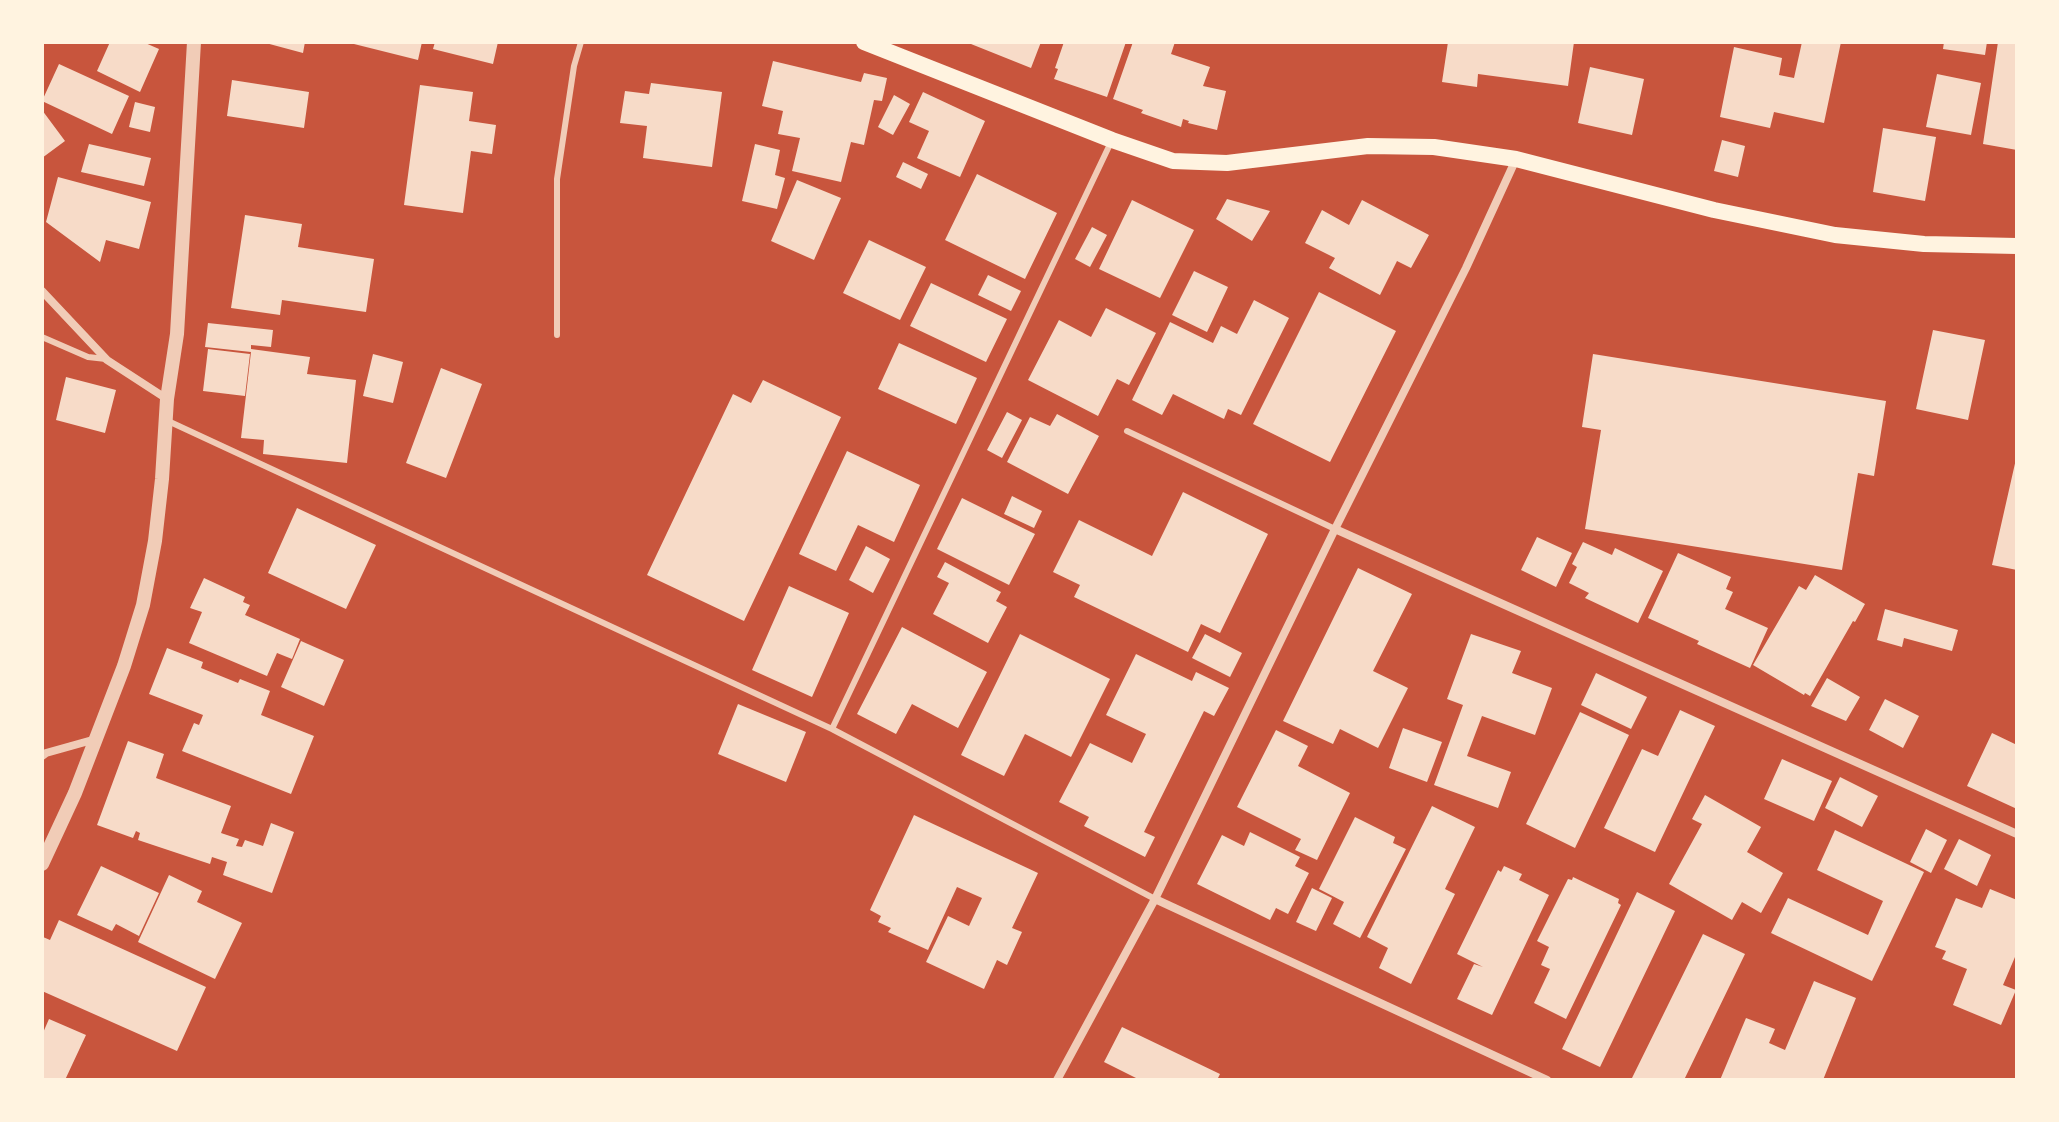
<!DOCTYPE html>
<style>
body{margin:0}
#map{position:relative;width:2059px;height:1122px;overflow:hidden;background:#c8553d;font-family:"Fira Sans Condensed",sans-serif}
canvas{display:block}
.frame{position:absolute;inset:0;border:44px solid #fff3e0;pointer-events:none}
</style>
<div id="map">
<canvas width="2059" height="1122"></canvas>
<div class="frame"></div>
</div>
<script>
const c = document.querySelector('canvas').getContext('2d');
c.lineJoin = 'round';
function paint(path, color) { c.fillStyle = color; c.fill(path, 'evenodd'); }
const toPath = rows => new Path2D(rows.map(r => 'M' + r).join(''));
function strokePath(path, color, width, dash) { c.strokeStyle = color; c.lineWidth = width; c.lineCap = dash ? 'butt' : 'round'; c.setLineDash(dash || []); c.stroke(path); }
paint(toPath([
 [110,42,143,42,159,49,140,92,97,71],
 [262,42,305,42,303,53],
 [346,42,422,42,418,60],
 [435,42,498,42,493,64,433,49],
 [966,42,1041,42,1031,68],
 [1064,42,1126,42,1107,97,1054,79,1058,69,1055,68],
 [1133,42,1175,42,1171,54,1210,67,1203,86,1226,91,1217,130,1188,123,1189,121,1183,119,1181,127,1141,113,1143,110,1113,99],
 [1448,42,1574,42,1568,86,1478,74,1477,87,1442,82],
 [1802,42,1841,42,1824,123,1774,112,1770,128,1720,117,1734,47,1782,58,1779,75,1794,78],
 [1944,42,1987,42,1985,55,1943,49],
 [1998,42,2017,42,2017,150,1983,144],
 [773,61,861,82,864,73,887,78,882,101,874,100,864,145,851,142,841,182,792,171,800,138,778,134,783,111,762,106],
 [59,64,129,96,112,134,42,101],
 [1590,67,1644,79,1632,135,1578,123],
 [1937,74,1981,83,1971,135,1926,127],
 [232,80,309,92,304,128,227,116],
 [651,83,722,92,712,167,643,158,647,126,620,123,625,91,649,94],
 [420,85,473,92,469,121,496,125,492,154,471,151,463,213,404,205],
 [923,92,985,121,960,177,917,158,929,131,909,122],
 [894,95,910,104,893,135,878,127],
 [135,102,155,107,150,132,129,127],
 [42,110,65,141,42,158],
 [1883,128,1936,137,1925,201,1873,192],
 [1722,140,1745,146,1738,177,1714,171],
 [89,144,151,158,144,186,81,172],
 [755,144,780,150,775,175,785,178,777,209,742,201],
 [903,162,928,174,921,189,896,177],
 [977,174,1057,213,1025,279,945,240],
 [58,177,151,202,139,249,106,240,100,262,46,222],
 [797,180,841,198,814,260,771,241],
 [1227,199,1270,211,1252,241,1216,219],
 [1132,200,1194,230,1160,298,1099,269],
 [1362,200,1429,235,1411,268,1397,261,1380,295,1329,268,1335,258,1305,243,1322,210,1349,225],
 [245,215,302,224,298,247,374,259,366,312,282,300,280,315,231,308],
 [1092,227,1107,235,1090,267,1075,259],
 [869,240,926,267,900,320,843,293],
 [1194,271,1228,287,1207,332,1172,315],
 [988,275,1021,291,1011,311,978,295],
 [931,283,1007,319,986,362,910,326],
 [1319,292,1396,331,1330,462,1253,424],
 [1254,300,1289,318,1241,415,1228,409,1224,419,1173,394,1162,415,1132,400,1170,322,1213,343,1221,326,1237,334],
 [1106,308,1156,333,1129,385,1117,379,1098,416,1028,380,1059,320,1091,337],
 [208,323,273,330,271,347,251,345,251,349,310,357,307,374,356,380,347,463,263,454,264,440,241,438,251,352,205,347],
 [1933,330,1985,340,1968,420,1916,409],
 [899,343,977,378,956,424,878,389],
 [208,349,250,354,245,396,203,391],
 [373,354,403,362,393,403,363,396],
 [1593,354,1886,401,1874,476,1858,473,1842,570,1585,529,1601,430,1582,427],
 [441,368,482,384,446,478,406,463],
 [66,377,116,390,105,433,56,420],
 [763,380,841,417,744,621,647,575,733,394,751,403],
 [1007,412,1022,420,1002,458,987,450],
 [1057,414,1099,436,1068,494,1007,462,1030,417,1050,426],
 [847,451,920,485,894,542,858,525,836,571,799,554],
 [2016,459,2017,459,2017,570,1992,565],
 [1183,492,1268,534,1220,633,1201,624,1188,652,1074,597,1080,585,1053,572,1079,520,1152,556],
 [1012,496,1042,511,1034,528,1004,514],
 [962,498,1035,534,1009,585,937,549],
 [297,508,376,545,346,609,268,573],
 [1537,537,1572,553,1556,587,1521,570],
 [1583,542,1612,555,1615,548,1663,571,1638,623,1585,598,1589,593,1569,583,1577,567,1572,564],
 [866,546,890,559,873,593,849,580],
 [1678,553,1731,577,1726,589,1733,592,1725,609,1768,628,1750,668,1697,644,1699,641,1648,618],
 [945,562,1001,592,996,601,1007,607,988,643,933,614,949,583,937,577],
 [1358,568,1412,594,1373,671,1408,688,1378,748,1340,729,1333,744,1283,721],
 [1815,575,1865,604,1855,622,1853,621,1810,696,1805,693,1804,695,1753,665,1799,586,1806,590],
 [204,578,245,597,243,602,250,605,245,615,300,639,292,659,277,653,267,676,189,643,202,612,190,608],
 [789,586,849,613,812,697,752,670],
 [1885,609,1958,630,1952,651,1904,638,1902,647,1877,640],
 [902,627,987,672,958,728,912,704,896,734,857,714],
 [1020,634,1110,679,1071,757,1025,734,1004,776,961,755],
 [1205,634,1242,653,1230,677,1192,658],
 [1471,634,1521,651,1512,673,1552,688,1535,735,1482,716,1467,756,1511,772,1498,808,1434,785,1463,705,1447,699],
 [301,641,344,660,324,706,281,687],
 [167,648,203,662,201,668,238,683,240,679,270,691,261,715,314,736,291,794,182,751,194,723,199,725,203,715,149,694],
 [1136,654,1192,681,1196,672,1229,688,1214,716,1204,711,1144,832,1155,837,1145,857,1084,826,1089,817,1059,802,1090,743,1132,763,1146,734,1106,715],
 [1596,673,1647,697,1631,729,1581,705],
 [1827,678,1860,697,1846,721,1811,706],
 [1885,699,1919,716,1903,748,1869,730],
 [738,704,806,732,786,782,718,754],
 [1680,710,1715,726,1655,852,1604,828,1642,749,1658,756],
 [1580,712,1629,735,1575,848,1526,824],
 [1403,728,1442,742,1427,782,1389,768],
 [1276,730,1308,746,1298,766,1350,793,1317,860,1295,850,1301,839,1237,807],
 [1992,733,2017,745,2017,809,1967,786],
 [128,741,164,754,156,778,231,806,221,833,239,839,236,846,242,847,245,840,263,846,271,823,294,832,272,893,223,875,227,862,212,857,210,864,138,840,140,833,136,831,133,838,97,825],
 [1782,759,1832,781,1814,821,1764,799],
 [1840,777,1878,796,1862,827,1825,808],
 [1705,795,1761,827,1747,852,1783,873,1761,913,1742,902,1732,920,1669,884,1702,824,1692,819],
 [1432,806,1475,827,1445,889,1455,894,1411,984,1379,968,1388,948,1367,937],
 [914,815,1038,873,1012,928,1022,932,1007,965,997,960,984,989,926,962,948,916,969,926,982,898,957,887,928,950,888,932,891,928,878,922,881,916,870,910],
 [1355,817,1395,837,1393,843,1406,849,1360,938,1333,924,1344,902,1319,889],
 [1926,829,1947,840,1931,873,1910,862],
 [1835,830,1924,872,1872,981,1771,933,1788,898,1868,935,1883,901,1817,870],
 [1250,832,1300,857,1295,866,1309,873,1288,914,1276,908,1270,920,1197,884,1222,835,1244,846],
 [1959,839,1991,855,1977,886,1944,869],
 [101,866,159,893,139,936,116,924,112,931,77,915],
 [1504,866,1522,874,1519,880,1549,895,1492,1015,1457,999,1474,964,1483,967,1457,954,1498,870,1501,872],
 [169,875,202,891,197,902,242,923,215,979,138,942],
 [1573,877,1619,899,1618,903,1621,905,1566,1019,1534,1003,1550,969,1541,965,1549,947,1537,941,1568,879,1572,880],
 [1312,888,1332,898,1316,931,1296,922],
 [1990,889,2017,900,2017,958,2015,957,2003,985,2016,990,2001,1025,1953,1005,1967,969,1942,959,1946,951,1935,947,1956,898,1982,908],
 [1637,892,1675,911,1600,1067,1562,1049],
 [59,920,206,987,177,1051,42,991,42,939,43,937,50,940],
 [1703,934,1745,954,1684,1080,1636,1080,1632,1078],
 [1814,981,1856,998,1823,1080,1720,1080,1746,1018,1775,1029,1769,1043,1785,1050],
 [49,1019,86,1035,65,1080,42,1080,42,1035],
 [1122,1027,1220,1074,1217,1080,1140,1080,1104,1062]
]), '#f7dbc8');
strokePath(toPath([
 [1112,140,832,729,1155,899],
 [557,335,557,179,574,66,581,42],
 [42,337,88,357,106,359],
 [168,421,832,729],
 [1127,431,1335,529]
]), '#f1ccb7', 6);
strokePath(toPath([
 [42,291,107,360,167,399],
 [1335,529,2017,834],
 [42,756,46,753,96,739],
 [1155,899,1547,1080],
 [1057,1080,1155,899,1335,529,1466,268,1516,159]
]), '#f1ccb7', 8);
strokePath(toPath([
 [42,864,75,793,124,666,143,605,155,541,162,479,167,399,177,334,194,42]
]), '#f1ccb7', 14);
strokePath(toPath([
 [864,42,1112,140,1173,161,1227,163,1368,146,1434,147,1516,159,1714,210,1835,235,1924,244,2017,246]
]), '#fff3e0', 16);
</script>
